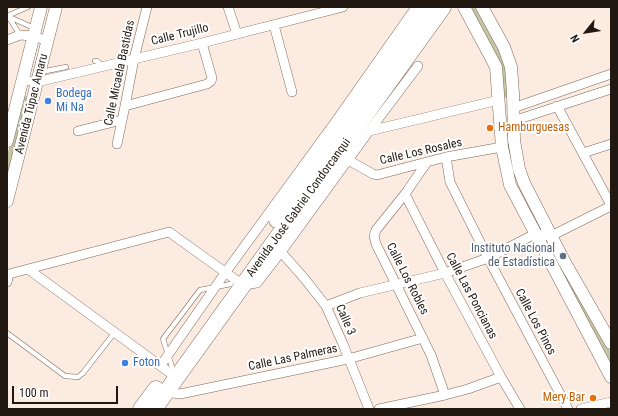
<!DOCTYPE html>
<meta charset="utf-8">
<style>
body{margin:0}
#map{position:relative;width:618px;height:416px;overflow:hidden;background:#fbebe0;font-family:"Roboto Condensed",sans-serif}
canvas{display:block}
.frame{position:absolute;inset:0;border:8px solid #211811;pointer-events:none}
.north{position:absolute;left:566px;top:12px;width:40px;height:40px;-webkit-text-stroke:3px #fff;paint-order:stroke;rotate:240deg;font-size:11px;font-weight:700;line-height:16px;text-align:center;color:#211811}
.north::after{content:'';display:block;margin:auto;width:14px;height:18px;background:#211811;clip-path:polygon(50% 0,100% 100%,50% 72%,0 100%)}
.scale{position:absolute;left:12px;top:386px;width:106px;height:18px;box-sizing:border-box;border:2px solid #211811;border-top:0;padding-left:5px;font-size:12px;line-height:14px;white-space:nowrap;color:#211811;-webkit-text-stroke:3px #fff;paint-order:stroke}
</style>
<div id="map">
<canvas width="618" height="416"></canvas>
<div class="frame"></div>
<div class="north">N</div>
<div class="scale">100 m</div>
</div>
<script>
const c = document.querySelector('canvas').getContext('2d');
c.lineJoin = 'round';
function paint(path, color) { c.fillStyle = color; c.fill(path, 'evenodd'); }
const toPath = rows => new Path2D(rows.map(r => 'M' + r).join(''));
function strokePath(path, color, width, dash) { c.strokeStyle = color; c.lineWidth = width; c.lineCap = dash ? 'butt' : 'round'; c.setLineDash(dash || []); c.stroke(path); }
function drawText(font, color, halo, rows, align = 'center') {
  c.font = font + ' "Roboto Condensed",sans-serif'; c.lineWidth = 4; c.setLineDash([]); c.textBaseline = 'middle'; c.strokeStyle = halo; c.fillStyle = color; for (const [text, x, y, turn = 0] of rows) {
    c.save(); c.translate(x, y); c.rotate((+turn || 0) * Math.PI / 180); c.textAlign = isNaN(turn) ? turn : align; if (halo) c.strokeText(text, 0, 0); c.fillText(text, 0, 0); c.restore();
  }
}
paint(toPath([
 [468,7,477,7,508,68,510,98,502,97],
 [23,96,32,97,7,188,7,156],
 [542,240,549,241,611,353,611,370]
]), '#c3c6a4');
const lane = toPath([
 [28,7,7,16,34,28],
 [8,16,20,35],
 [95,61,97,61,103,66],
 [41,72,66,67],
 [7,333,65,376,78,377,83,373,115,332],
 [172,367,163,339,200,290,231,284]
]);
const street = toPath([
 [228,7,237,34],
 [274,25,292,92],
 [7,40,20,35,33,36,48,41],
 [23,80,37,82,202,43,343,7],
 [125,106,207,84,211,81,212,78,202,43],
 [557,106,611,205],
 [513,108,611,74],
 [513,121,611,89],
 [78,131,122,120],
 [369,131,499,100],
 [117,144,125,106,134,59,147,7],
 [583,153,611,144],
 [446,157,450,182,488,258,568,409],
 [348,160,373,174,377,175,446,157,502,147],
 [427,162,405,194,376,230,374,236,376,244,431,355,445,395],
 [405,194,445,273,501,377,520,409],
 [281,252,304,278,326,306,343,344,369,409],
 [28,269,177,378],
 [7,282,9,274,169,232,243,285,257,283,281,252,369,131,418,66],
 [326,306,360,293,445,273,488,258,535,234,551,236,611,206],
 [161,365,225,273,336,121,416,7],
 [168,390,173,393,180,394,348,359,423,338],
 [379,409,445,395,468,389,501,377],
 [581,409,611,402]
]);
const secondary = toPath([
 [464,7,496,67,502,147,510,185,611,377],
 [482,7,504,47,511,67,513,93,514,140,519,169,524,183,564,261,611,343],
 [7,141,41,7],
 [7,201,56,7]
]);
const highway = toPath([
 [277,220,429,7],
 [141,409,156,389],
 [154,409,443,7]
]);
strokePath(lane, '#7f6858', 5.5);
strokePath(street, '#7f6858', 10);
strokePath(secondary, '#7f6858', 13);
strokePath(highway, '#7f6858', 17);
strokePath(lane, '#fff', 4.5);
strokePath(street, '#fff', 9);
strokePath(secondary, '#fff', 12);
strokePath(highway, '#fff', 16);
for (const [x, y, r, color] of [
 [48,101,4,"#3f7fe0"],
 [490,128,4,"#e8710a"],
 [563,256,4,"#5c6f8a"],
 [125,363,4,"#3f7fe0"],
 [593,398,4,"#e8710a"]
]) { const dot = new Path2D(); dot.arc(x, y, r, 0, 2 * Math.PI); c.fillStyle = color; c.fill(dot); strokePath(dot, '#fff', 1.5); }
drawText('12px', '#211811', '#fff', [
 ["Calle Trujillo",180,35,-14],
 ["Calle Micaela Bastidas",120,73,-78],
 ["Avenida Túpac Amaru",32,104,-76],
 ["Calle Los Rosales",421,152,-13],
 ["Avenida José Gabriel Condorcanqui",299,208,-54],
 ["Calle Los Robles",407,279,63],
 ["Calle Las Poncianas",471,296,62],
 ["Calle 3",345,320,66],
 ["Calle Los Pinos",535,322,62],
 ["Calle Las Palmeras",293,358,-12]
]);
drawText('12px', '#366cbe', '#fff', [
 ["Bodega",56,94],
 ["Mi Na",56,108],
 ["Foton",133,363]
], 'left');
drawText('12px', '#c56008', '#fff', [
 ["Hamburguesas",498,128],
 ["Mery Bar",585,398,"right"]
], 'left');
drawText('12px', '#4e5e75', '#fff', [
 ["Instituto Nacional",555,249],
 ["de Estadística",555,263]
], 'right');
</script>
